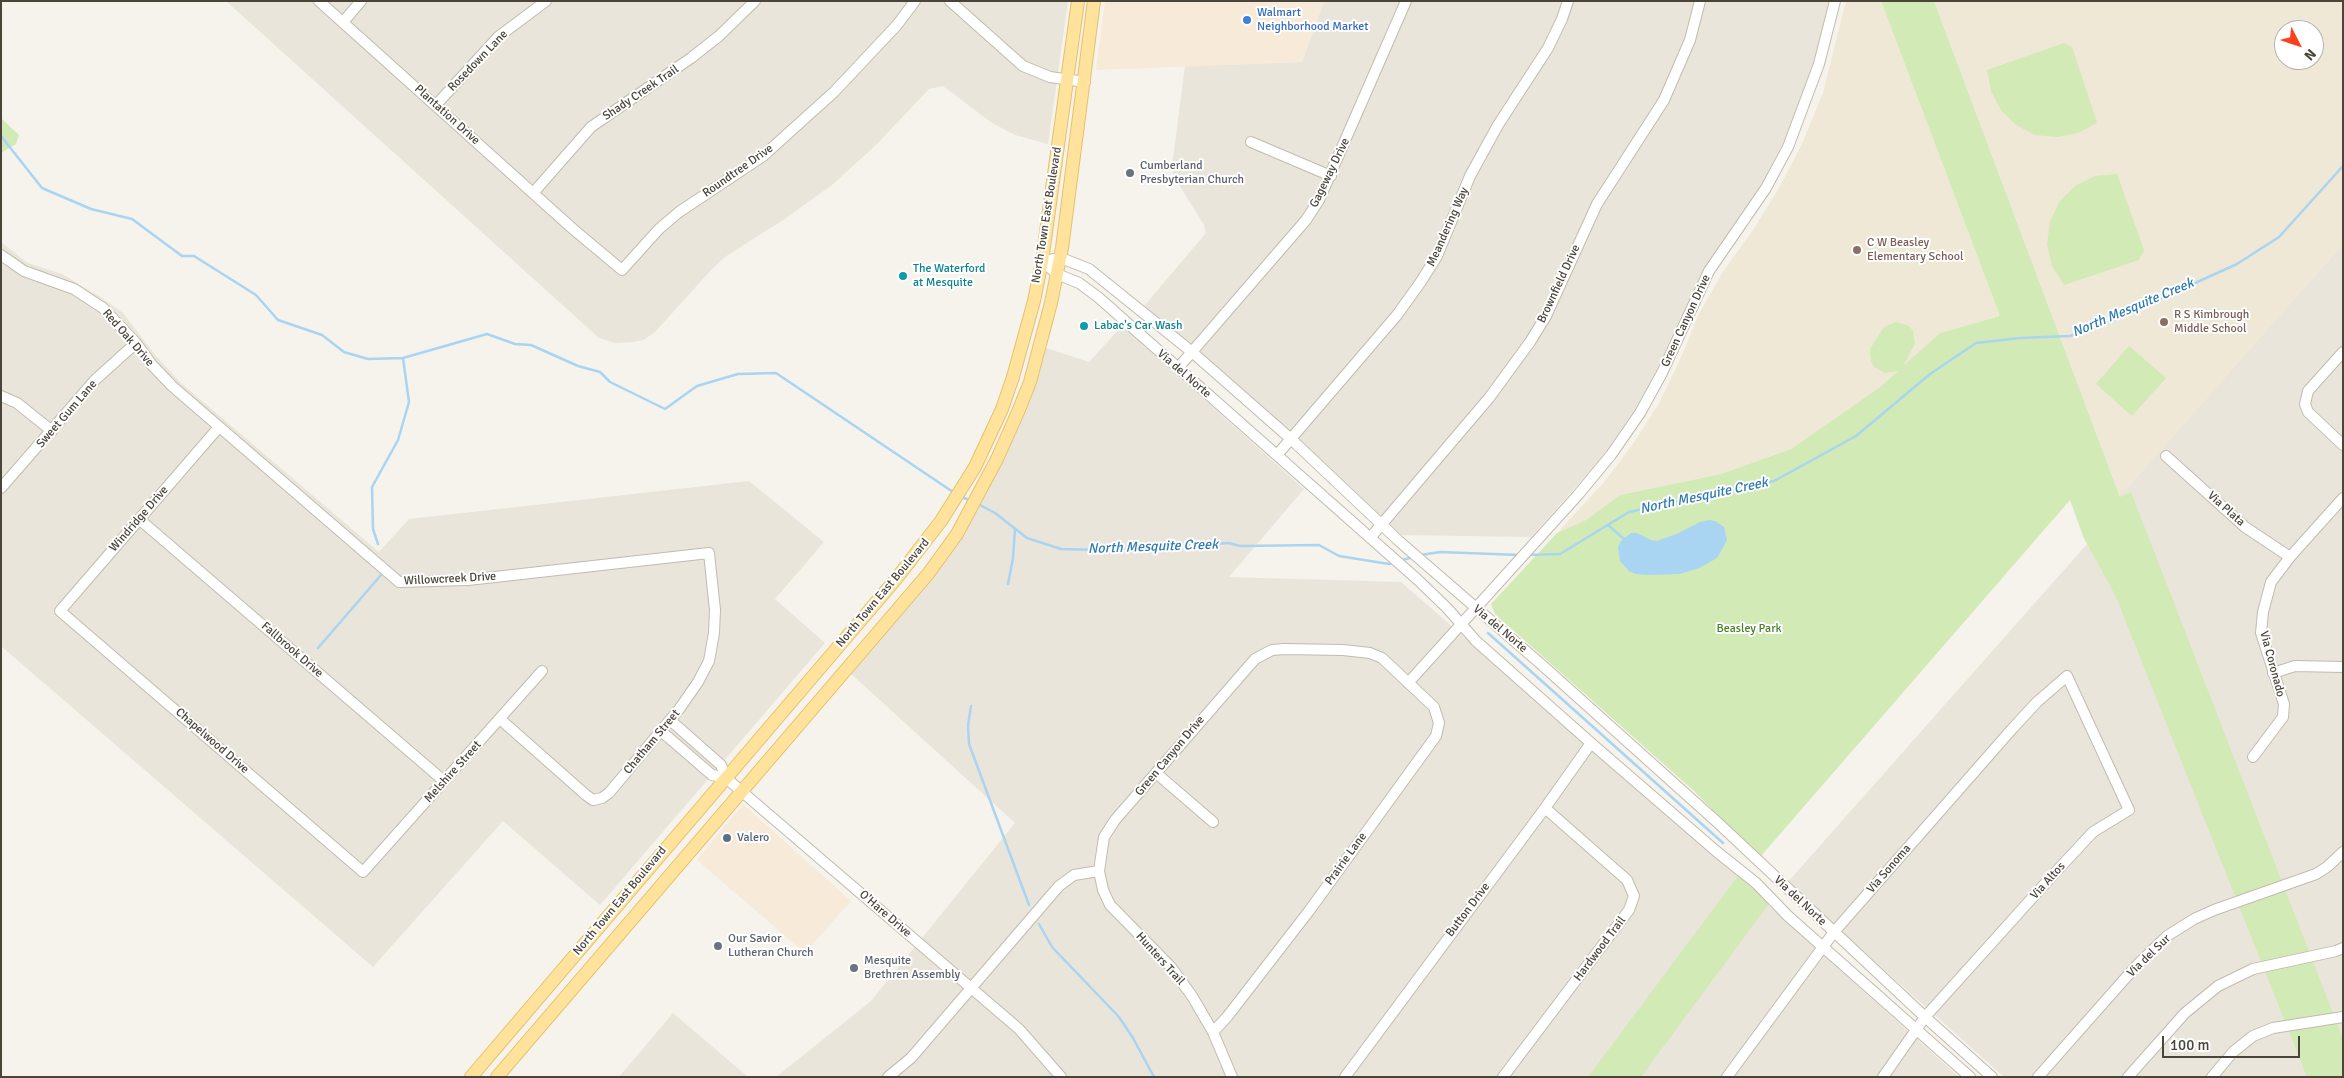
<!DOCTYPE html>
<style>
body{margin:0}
#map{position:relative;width:2344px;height:1078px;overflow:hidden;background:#f6f3ec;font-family:Signika,sans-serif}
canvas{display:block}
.frame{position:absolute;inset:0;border:2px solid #4b4439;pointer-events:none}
.north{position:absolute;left:2274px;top:20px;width:50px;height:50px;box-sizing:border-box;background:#fff;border:1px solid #b7b4b0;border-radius:50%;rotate:131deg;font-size:14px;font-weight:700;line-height:20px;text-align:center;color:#4b4439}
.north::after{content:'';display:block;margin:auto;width:18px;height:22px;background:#fc3f1d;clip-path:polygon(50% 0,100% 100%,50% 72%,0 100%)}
.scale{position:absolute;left:2162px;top:1036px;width:138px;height:22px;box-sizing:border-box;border:2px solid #4b4439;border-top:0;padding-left:6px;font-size:15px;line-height:18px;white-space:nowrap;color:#4b4439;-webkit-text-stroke:4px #fff;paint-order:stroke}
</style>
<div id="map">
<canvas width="2344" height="1078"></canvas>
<div class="frame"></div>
<div class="north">N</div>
<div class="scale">100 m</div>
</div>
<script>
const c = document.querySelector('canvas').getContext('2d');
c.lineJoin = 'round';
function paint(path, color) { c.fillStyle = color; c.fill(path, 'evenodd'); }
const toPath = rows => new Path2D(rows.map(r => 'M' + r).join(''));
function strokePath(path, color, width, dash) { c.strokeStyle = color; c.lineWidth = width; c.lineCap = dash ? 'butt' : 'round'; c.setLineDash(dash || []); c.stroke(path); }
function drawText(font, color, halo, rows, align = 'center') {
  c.font = font + ' Signika,sans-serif'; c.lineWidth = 4; c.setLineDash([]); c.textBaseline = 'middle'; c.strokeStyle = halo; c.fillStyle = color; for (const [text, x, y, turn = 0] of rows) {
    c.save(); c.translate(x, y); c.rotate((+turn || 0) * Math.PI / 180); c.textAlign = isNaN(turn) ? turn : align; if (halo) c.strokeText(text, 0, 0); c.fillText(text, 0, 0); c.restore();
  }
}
paint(toPath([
 [226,1,1068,1,1048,144,1015,135,992,123,943,86,929,89,877,144,832,185,783,220,725,257,713,268,654,333,643,340,633,342,615,343,599,338],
 [1324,1,1829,1,1813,68,1784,141,1759,189,1705,268,1664,356,1636,408,1599,461,1531,537,1402,535,1144,306,1206,233,1204,225,1174,177,1172,166,1185,66,1302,62],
 [1,242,28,263,62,274,102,298,123,313,156,356,181,383,379,552,409,519,749,481,824,542,775,599,825,643,600,905,503,821,373,967,1,646],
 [2343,244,2343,1077,2004,1077,1787,883,2087,544,2083,536],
 [1122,326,1304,489,1229,577,1401,582,1767,900,1768,905,1959,1077,776,1077,871,1001,1015,823,849,672,913,598,1029,398,1039,375,1046,348,1089,362],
 [673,1013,748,1077,619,1077]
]), '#eae5da');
paint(toPath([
 [1105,1,1324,1,1302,62,1096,70],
 [743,804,851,901,805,953,697,860]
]), '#f7ead8');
paint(toPath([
 [1846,1,1881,1,2000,316,1940,333,1880,387,1791,449,1721,474,1620,495,1586,520,1557,533,1605,481,1633,444,1658,405,1679,362,1699,314,1724,270,1753,230,1779,188,1802,144,1823,93],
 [1934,1,2343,1,2343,244,2120,497],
 [2284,30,2314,30,2314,60,2284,60]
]), '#efe8d6');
paint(toPath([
 [1881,1,1934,1,2120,497,2131,492,2343,1039,2343,1077,2307,1077,2116,597,2083,536,2070,500,1761,856,1742,840,1694,791,1495,614,1491,604,1557,533,1586,520,1620,495,1721,474,1791,449,1880,387,1898,371,1885,373,1874,367,1871,361,1870,349,1884,327,1896,322,1909,326,1913,331,1915,344,1903,366,1940,333,2000,316],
 [2064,43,2072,47,2097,123,2078,133,2057,137,2035,135,2016,125,2001,110,1991,91,1987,70],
 [1,118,19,135,16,144,1,153],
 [2117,174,2144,250,2139,260,2064,285,2052,266,2047,244,2050,222,2059,202,2075,186,2095,176],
 [2129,346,2166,378,2132,416,2096,384],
 [1738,876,1767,900,1768,905,1641,1077,1588,1077]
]), '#d2eab5');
paint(toPath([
 [1710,520,1715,521,1724,527,1727,540,1717,558,1699,568,1680,574,1648,575,1636,574,1629,571,1620,561,1618,547,1621,541,1631,533,1637,533,1651,540,1657,541,1679,533,1700,522]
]), '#a9d4f2');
strokePath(toPath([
 [1,136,42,188,91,209,132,219,182,256,194,256,256,295,278,320,322,335,344,352,368,359,403,358,487,334,515,344,531,345,578,366,600,372,610,382,665,409,697,386,738,374,776,373,953,492],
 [960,496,971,501],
 [978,504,995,513,1027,538,1061,549,1098,550,1229,543,1240,546,1319,545,1339,556,1389,564,1394,562],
 [1608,525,1624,539],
 [378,544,373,529,372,487,398,440,409,402,403,358],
 [1421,555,1440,552,1520,555],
 [1528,555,1560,554,1629,512,1774,481,1856,436,1930,374,1976,343,2020,338,2070,336,2107,323,2237,264,2279,237,2343,166],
 [1399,561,1413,557],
 [1008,584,1013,558,1015,529],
 [1488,633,1723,843],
 [318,648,381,575],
 [971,706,968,726,969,744,1029,905],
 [1039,924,1052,947,1119,1017,1133,1038,1154,1077]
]), '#a9d4f2', 2.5);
const minor = toPath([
 [319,1,573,229,622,270,659,229,679,212,763,156,834,92,897,25,915,1],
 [950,1,1023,66,1050,77,1085,82],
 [343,22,361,1],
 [436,105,498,37,546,1],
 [1251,142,1331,176],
 [534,192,591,127,691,58,719,36,755,1],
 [1,255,24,271,74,289,103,308,136,343,152,365,172,386,399,582,468,580,709,553,715,610,714,633,709,661,698,682,680,708,609,793,602,798,593,800,586,795,500,719],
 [1042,261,1061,258,1089,269,1192,352,1291,439,1400,542,1542,665,1717,822,1925,1017,1992,1077],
 [1042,261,1057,274,1079,283,1098,297,1418,580,1447,608,1476,641,1591,743,1716,851,1756,883,1788,916,1970,1077],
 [2343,352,2308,391,2305,404,2308,412,2343,445],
 [1178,368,1306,220,1319,200,1406,1],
 [1,396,17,403,52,431],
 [219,427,60,611,363,872,542,671],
 [1277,455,1397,315,1420,283,1437,256,1470,176,1498,125,1548,48,1562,19,1568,1],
 [2166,456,2245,527,2290,557],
 [1,488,95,380,136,343],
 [139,519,444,781],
 [1370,538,1489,398,1530,342,1546,316,1597,204,1664,100,1690,40,1700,1],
 [2273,673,2295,666,2343,667],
 [1408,683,1577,496,1611,455,1640,413,1662,373,1709,271,1766,188,1788,147,1819,64,1835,1],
 [670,720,721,765,726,778,1019,1029,1061,1077],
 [661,731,712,775,726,778],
 [2253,757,2283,717,2284,704,2261,633,2263,612,2271,582,2290,557,2343,498],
 [1156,773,1213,822],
 [1213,1032,1227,1017,1309,911,1436,736,1439,723,1434,707,1382,658,1370,653,1343,650,1284,649,1272,650,1255,659,1115,820,1104,837,1099,871,1103,890,1110,905,1171,967,1192,996,1213,1032,1232,1077],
 [888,1077,911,1058,1059,886,1074,875,1099,871],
 [1345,1077,1545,808,1591,743],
 [1503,1077,1629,910,1634,896,1627,880,1545,808],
 [1727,1077,1834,932,2012,729,2037,702,2067,676,2129,810,2093,832,2051,877,1925,1017,1883,1077],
 [2038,1077,2137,965,2167,936,2194,919,2214,910,2316,874,2327,867,2343,852],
 [2128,1077,2185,1013,2218,986,2253,969,2336,951,2343,948],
 [2212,1077,2233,1052,2253,1036,2273,1028,2343,1017]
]);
const major = toPath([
 [471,1077,896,579,941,521,975,467,1002,409,1013,377,1034,301,1042,261,1078,1],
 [497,1077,928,574,957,534,997,459,1018,412,1030,382,1051,303,1062,248,1094,1]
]);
strokePath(minor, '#c2bbae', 12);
strokePath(major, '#e6c16a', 14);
strokePath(minor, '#fff', 10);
strokePath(major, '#ffe39c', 12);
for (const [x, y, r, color] of [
 [1247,20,5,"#3f7fe0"],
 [1130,173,5,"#6b7280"],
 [1857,250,5,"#8d6e63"],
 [903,276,5,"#0f9aa8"],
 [2164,322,5,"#8d6e63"],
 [1084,326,5,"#0f9aa8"],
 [727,838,5,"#5c6f8a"],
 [718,946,5,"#6b7280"],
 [854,968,5,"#6b7280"]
]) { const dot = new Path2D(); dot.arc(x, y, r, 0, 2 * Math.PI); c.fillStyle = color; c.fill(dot); strokePath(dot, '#fff', 2); }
drawText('12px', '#366cbe', '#fff', [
 ["Walmart",1257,13],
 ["Neighborhood Market",1257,27]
], 'left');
drawText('12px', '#4b4439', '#fff', [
 ["Rosedown Lane",478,61,-46],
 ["Shady Creek Trail",641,93,-34],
 ["Plantation Drive",447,115,42],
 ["Roundtree Drive",738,171,-35],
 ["Gageway Drive",1330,173,-64],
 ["North Town East Boulevard",1047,215,-81],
 ["Meandering Way",1448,227,-66],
 ["Brownfield Drive",1559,284,-65],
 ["Green Canyon Drive",1686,321,-65],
 ["Red Oak Drive",128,338,49],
 ["Via del Norte",1184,374,41],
 ["Sweet Gum Lane",67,414,-49],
 ["Via Plata",2226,509,42],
 ["Windridge Drive",139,519,-49],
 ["Willowcreek Drive",450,579,-3],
 ["North Town East Boulevard",883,593,-50],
 ["Via del Norte",1500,629,40],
 ["Fallbrook Drive",292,650,41],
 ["Via Coronado",2272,664,75],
 ["Chapelwood Drive",212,741,41],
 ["Chatham Street",652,742,-50],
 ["Green Canyon Drive",1170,756,-50],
 ["Melshire Street",453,772,-48],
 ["Prairie Lane",1346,859,-54],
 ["Via Sonoma",1889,869,-49],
 ["Via Altos",2048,881,-48],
 ["North Town East Boulevard",620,901,-50],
 ["Via del Norte",1800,901,43],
 ["Button Drive",1468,910,-53],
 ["O'Hare Drive",885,914,41],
 ["Hardwood Trail",1600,949,-53],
 ["Via del Sur",2149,956,-44],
 ["Hunters Trail",1160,959,48]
]);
drawText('12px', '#5b616d', '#fff', [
 ["Cumberland",1140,166],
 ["Presbyterian Church",1140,180],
 ["Our Savior",728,939],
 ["Lutheran Church",728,953],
 ["Mesquite",864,961],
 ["Brethren Assembly",864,975]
], 'left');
drawText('12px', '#785e54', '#fff', [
 ["C W Beasley",1867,243],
 ["Elementary School",1867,257],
 ["R S Kimbrough",2174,315],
 ["Middle School",2174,329]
], 'left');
drawText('12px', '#0d838f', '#fff', [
 ["The Waterford",913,269],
 ["at Mesquite",913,283],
 ["Labac's Car Wash",1094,326]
], 'left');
drawText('12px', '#4a7f2a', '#fff', [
 ["Beasley Park",1749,629]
]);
drawText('12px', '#4e5e75', '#fff', [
 ["Valero",737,838]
], 'left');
drawText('italic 14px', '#2e7ab2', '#fff', [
 ["North Mesquite Creek",2133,308,-23],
 ["North Mesquite Creek",1704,496,-12],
 ["North Mesquite Creek",1153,547,-2]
]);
</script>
